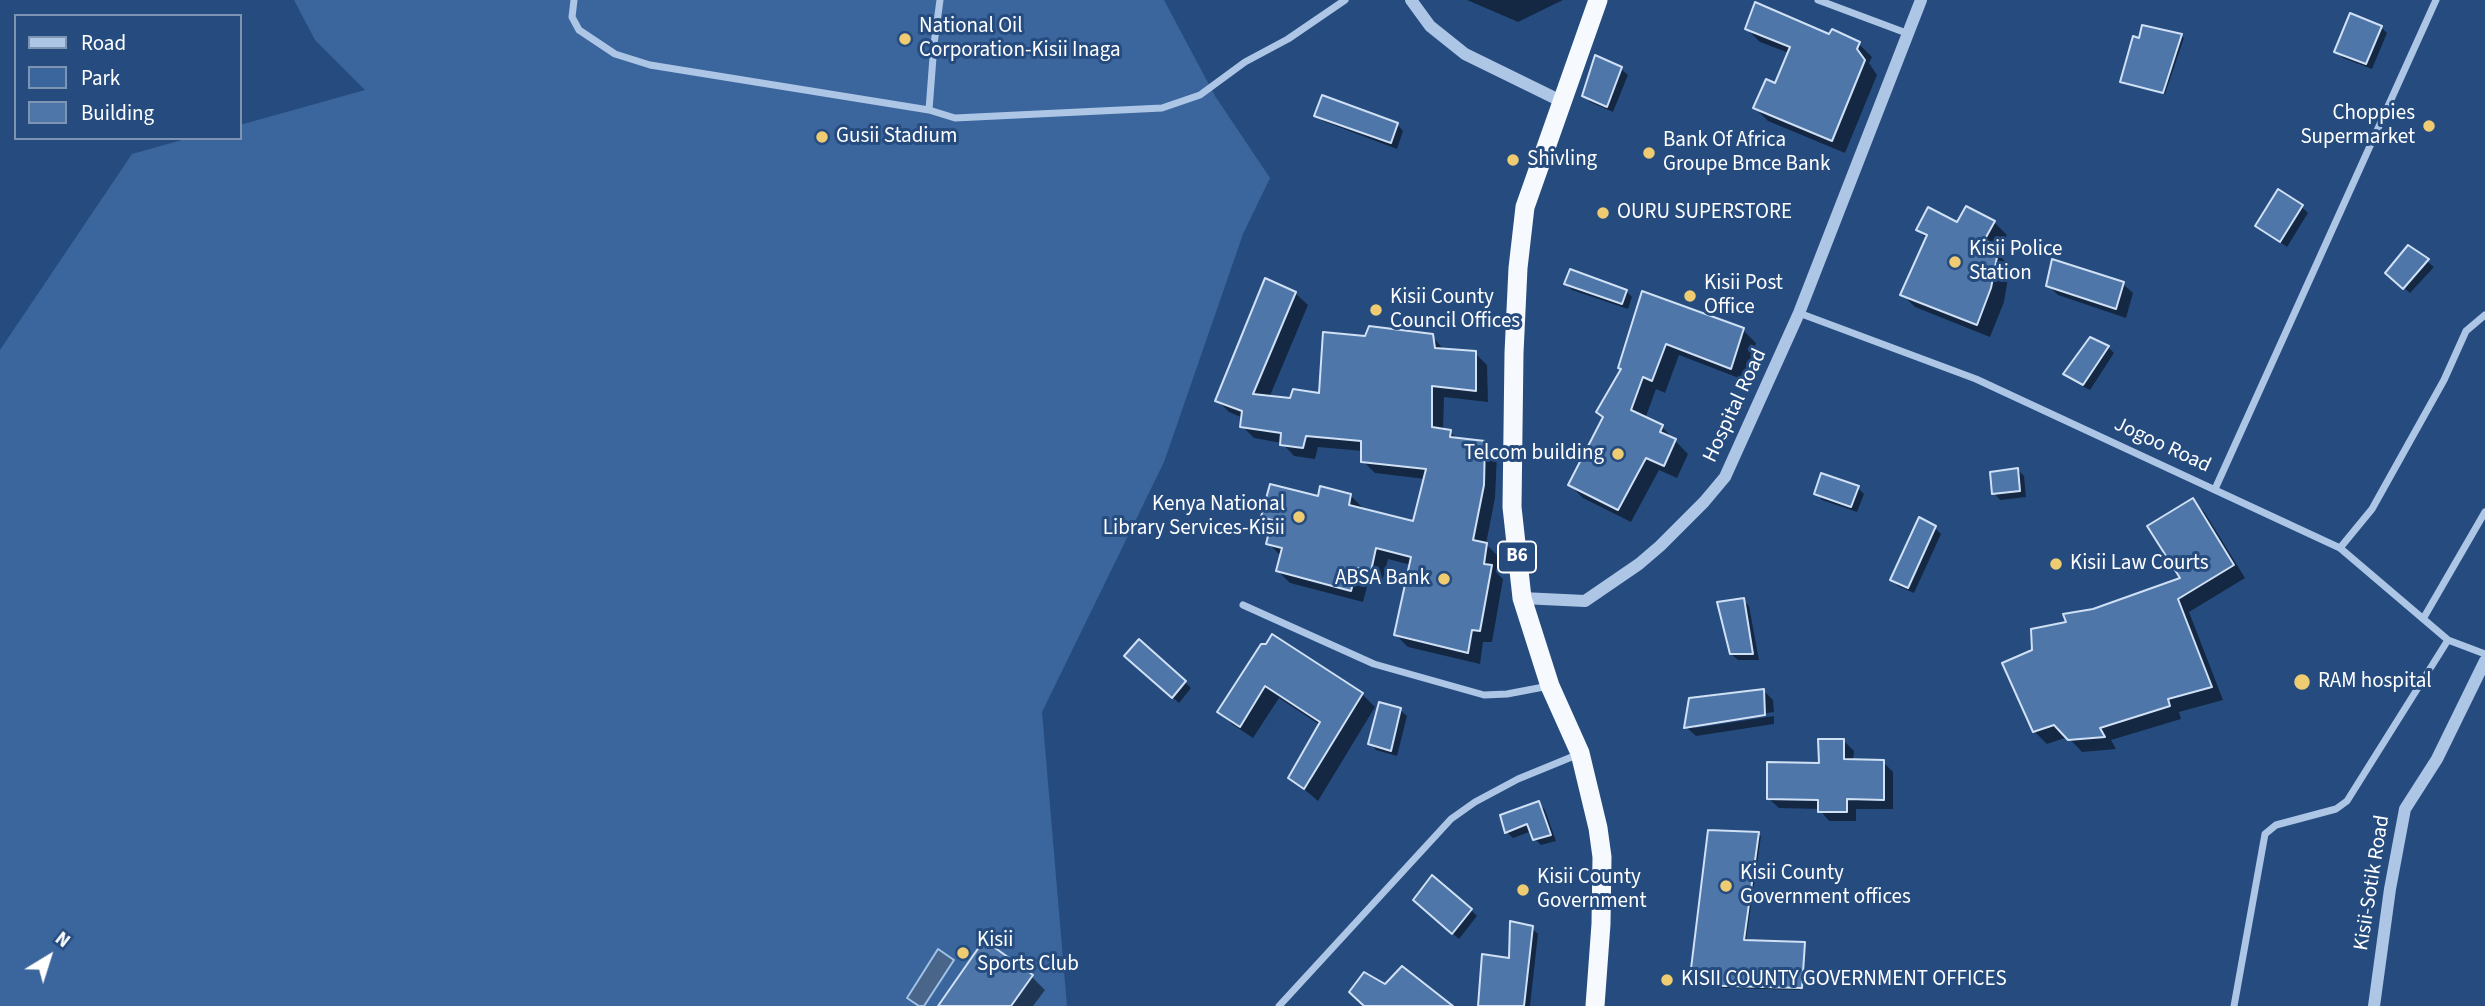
<!DOCTYPE html>
<style>
body{margin:0}
#map{position:relative;width:2485px;height:1006px;overflow:hidden;background:#264c7f;font-family:"Source Sans 3",sans-serif}
canvas{display:block}
.legend{position:absolute;left:14px;top:14px;width:228px;height:126px;box-sizing:border-box;background:#264c7f;border:2px solid #7d94b2;margin:0;padding:9px 12px;list-style:none;font-size:21px;color:#fff}
.legend li{display:flex;align-items:center;gap:14px;height:35px}
.legend b{width:35px;border:2px solid #7d94b2}
.north{position:absolute;left:14px;top:922px;width:70px;height:70px;-webkit-text-stroke:5px #264c7f;paint-order:stroke;rotate:38deg;font-size:19px;font-weight:700;line-height:28px;text-align:center;color:#fff}
.north::after{content:'';display:block;margin:auto;width:24px;height:32px;background:#fff;clip-path:polygon(50% 0,100% 100%,50% 72%,0 100%)}
</style>
<div id="map">
<canvas width="2485" height="1006"></canvas>
<ul class="legend">
<li><b style="height:9px;background:#adc6e6"></b>Road</li>
<li><b style="height:19px;background:#3b669d"></b>Park</li>
<li><b style="height:19px;background:#4e76a8"></b>Building</li>
</ul>
<div class="north">N</div>
</div>
<script>
const c = document.querySelector('canvas').getContext('2d');
c.lineJoin = 'round';
function paint(path, color) { c.fillStyle = color; c.fill(path, 'evenodd'); }
const toPath = rows => new Path2D(rows.map(r => 'M' + r).join(''));
function strokePath(path, color, width, dash) { c.strokeStyle = color; c.lineWidth = width; c.lineCap = dash ? 'butt' : 'round'; c.setLineDash(dash || []); c.stroke(path); }
function drawText(font, color, halo, rows, align = 'center') {
  c.font = font + ' "Source Sans 3",sans-serif'; c.lineWidth = 6; c.setLineDash([]); c.textBaseline = 'middle'; c.strokeStyle = halo; c.fillStyle = color; for (const [text, x, y, turn = 0] of rows) {
    c.save(); c.translate(x, y); c.rotate((+turn || 0) * Math.PI / 180); c.textAlign = isNaN(turn) ? turn : align; if (halo) c.strokeText(text, 0, 0); c.fillText(text, 0, 0); c.restore();
  }
}
paint(toPath([
 [294,0,1164,0,1215,96,1270,178,1243,234,1164,462,1042,712,1067,1006,0,1006,0,350,132,154,189,138,240,138,240,125,365,90,315,40]
]), '#3b669d');
const water = toPath([
 [938,949,954,960,924,1006,919,1006,907,998,938,949]
]);
paint(water, '#49668a');
strokePath(water, '#a1c1e6', 2);
paint(toPath([
 [1467,0,1563,0,1518,22],
 [2381,27,2387,33,2372,69,2343,58,2337,51],
 [1747,29,1830,36,1859,44,1872,57,1869,63,1877,75,1845,153,1768,121,1755,108,1776,85,1789,53,1760,42],
 [2181,36,2184,38,2165,94,2125,84,2122,81],
 [1621,69,1628,75,1613,112,1590,102,1584,95],
 [1316,115,1397,124,1403,131,1397,149,1323,121],
 [2302,207,2308,213,2287,247,2257,226],
 [1994,222,2007,235,1997,253,2010,266,2004,302,1990,337,1915,307,1902,294,1927,239,1918,230],
 [2409,247,2434,267,2410,293,2394,279],
 [1566,284,1626,291,1632,297,1628,309,1572,290],
 [2123,284,2133,293,2126,318,2058,295,2048,285],
 [1295,293,1308,305,1269,398,1292,400,1321,395,1366,338,1432,336,1445,351,1475,353,1487,365,1488,402,1444,397,1443,431,1450,432,1459,440,1484,442,1497,454,1495,498,1486,544,1499,557,1496,572,1503,579,1492,642,1483,642,1480,664,1408,647,1396,635,1411,565,1388,559,1382,582,1369,579,1363,602,1290,583,1278,571,1280,555,1268,543,1273,526,1263,517,1319,499,1350,495,1363,508,1362,510,1414,523,1425,479,1375,473,1363,461,1363,451,1318,447,1315,459,1294,456,1282,443,1254,438,1242,426,1243,418,1229,412,1217,400],
 [1643,294,1743,330,1756,343,1744,380,1679,355,1665,393,1656,389,1645,419,1662,427,1688,454,1677,478,1659,470,1631,522,1583,498,1570,485,1605,418,1622,370],
 [2108,347,2114,353,2090,390,2071,380,2065,374],
 [2018,470,2024,476,2026,497,2000,500,1994,493],
 [1858,488,1864,494,1857,512,1822,500,1816,493],
 [2193,500,2205,513,2245,578,2189,612,2223,700,2179,712,2181,719,2111,740,2116,749,2082,752,2068,737,2047,744,2034,731,2034,652,2068,623,2094,611,2183,579],
 [1935,528,1941,534,1914,593,1898,586,1892,580],
 [1743,600,1749,606,1759,660,1738,660,1731,654],
 [1262,646,1362,694,1375,707,1318,801,1290,777,1320,725,1279,698,1253,738,1232,724,1219,711],
 [1132,662,1185,682,1191,688,1179,703],
 [1763,690,1773,700,1774,712,1695,724,1695,728,1774,716,1774,724,1696,736,1686,727],
 [1400,710,1407,716,1397,756,1376,750,1370,743],
 [1844,741,1854,751,1853,761,1883,762,1893,772,1893,809,1856,809,1856,821,1829,821,1819,809,1779,808,1769,799,1820,765],
 [1539,803,1545,810,1556,841,1541,845,1535,839,1532,831,1513,838,1507,832],
 [1758,834,1761,836,1746,941,1803,943,1800,990,1693,987,1690,984],
 [1422,906,1471,910,1477,916,1459,939],
 [1532,928,1538,934,1530,1006,1480,1006],
 [984,943,1032,977,1045,990,1033,1006,940,1006]
]), '#0007');
const building = toPath([
 [1755,2,1829,34,1832,29,1860,42,1857,49,1865,60,1832,141,1753,108,1766,79,1775,83,1790,47,1745,29,1755,2],
 [2350,13,2382,26,2366,64,2334,52,2350,13],
 [2142,25,2182,34,2163,93,2120,82,2133,36,2139,38,2142,25],
 [1595,55,1622,67,1607,107,1582,96,1595,55],
 [1322,95,1398,123,1391,143,1314,116,1322,95],
 [2278,189,2303,205,2280,242,2255,226,2278,189],
 [1966,206,1995,221,1985,239,1998,252,1991,288,1977,325,1900,295,1927,235,1916,230,1928,207,1957,222,1966,206],
 [2408,245,2429,259,2403,289,2385,273,2408,245],
 [2052,259,2124,282,2116,309,2046,286,2052,259],
 [1570,269,1627,290,1622,304,1564,284,1570,269],
 [1265,278,1296,292,1253,394,1290,398,1293,389,1319,393,1323,332,1365,336,1369,326,1433,334,1435,348,1476,351,1476,391,1432,386,1432,427,1451,430,1450,437,1485,441,1484,485,1473,540,1487,543,1484,564,1492,565,1480,631,1472,630,1468,653,1394,635,1411,557,1376,548,1371,571,1357,568,1351,591,1276,571,1282,548,1266,544,1272,520,1261,517,1270,484,1318,496,1320,486,1351,494,1349,505,1413,521,1426,469,1361,462,1361,441,1306,436,1303,448,1280,445,1281,433,1240,427,1242,411,1215,401,1265,278],
 [1642,291,1744,328,1731,369,1666,344,1652,381,1643,377,1631,410,1663,425,1660,432,1676,439,1664,466,1646,458,1618,510,1568,485,1603,417,1596,412,1621,369,1618,368,1642,291],
 [2090,337,2109,346,2083,385,2063,374,2090,337],
 [2018,468,2020,491,1992,494,1990,472,2018,468],
 [1821,473,1859,486,1851,507,1814,494,1821,473],
 [2193,498,2234,565,2178,599,2212,687,2168,699,2170,706,2100,728,2105,737,2068,740,2054,725,2033,732,2002,663,2032,650,2031,629,2066,622,2063,614,2093,609,2180,578,2147,526,2193,498],
 [1919,517,1936,526,1908,588,1890,580,1919,517],
 [1744,598,1753,654,1730,654,1717,602,1744,598],
 [1272,634,1363,693,1304,789,1288,778,1320,722,1265,686,1240,727,1217,712,1261,644,1266,644,1272,634],
 [1139,639,1186,681,1172,698,1124,656,1139,639],
 [1764,689,1765,715,1684,728,1689,698,1764,689],
 [1379,702,1401,708,1391,751,1368,744,1379,702],
 [1818,739,1844,739,1844,759,1884,760,1884,800,1847,799,1847,812,1818,812,1818,800,1767,799,1767,762,1819,763,1818,739],
 [1539,801,1551,835,1533,840,1527,824,1505,833,1500,815,1539,801],
 [1708,830,1759,832,1744,940,1805,942,1802,988,1689,985,1708,830],
 [1432,875,1472,909,1452,934,1413,900,1432,875],
 [1510,921,1533,926,1524,1006,1478,1006,1482,954,1509,958,1510,921],
 [984,940,1033,975,1011,1006,938,1006,984,940],
 [1402,966,1453,1006,1364,1006,1349,992,1364,972,1385,984,1402,966]
]);
paint(building, '#4e76a8');
strokePath(building, '#d0e0f5', 2);
strokePath(toPath([
 [574,0,572,17,579,30,615,54,650,65,929,110,934,44,940,0],
 [1818,0,1909,34],
 [929,110,955,118,1162,108,1200,95,1245,62,1288,39,1345,0],
 [1799,313,1976,379,2340,548,2448,640,2485,654],
 [2215,489,2436,0],
 [2340,548,2372,509,2444,380,2466,331,2485,315],
 [1243,605,1374,664,1484,695,1507,694,1549,686],
 [2423,619,2485,512],
 [1279,1006,1451,819,1475,802,1518,779,1579,754],
 [2234,1006,2265,834,2276,825,2336,809,2347,801,2448,640]
]), '#adc6e6', 7);
strokePath(toPath([
 [1411,0,1430,26,1465,54,1563,102],
 [1522,598,1585,601,1639,564,1660,546,1704,502,1725,477,1799,313,1921,0],
 [2374,1006,2390,889,2405,809,2437,759,2485,661]
]), '#adc6e6', 12);
strokePath(toPath([
 [1595,1006,1601,924,1602,857,1598,828,1580,753,1550,686,1522,598,1512,507,1514,353,1518,268,1525,207,1598,0]
]), '#f6f9fe', 19);
for (const [x, y, r, color] of [
 [905,39,7,"#efcc72"],
 [2429,126,7,"#efcc72"],
 [822,137,7,"#efcc72"],
 [1649,153,7,"#efcc72"],
 [1513,160,7,"#efcc72"],
 [1603,213,7,"#efcc72"],
 [1955,262,7,"#efcc72"],
 [1690,296,7,"#efcc72"],
 [1376,310,7,"#efcc72"],
 [1618,454,7,"#efcc72"],
 [1299,517,7,"#efcc72"],
 [2056,564,7,"#efcc72"],
 [1444,579,7,"#efcc72"],
 [2302,682,9,"#efcc72"],
 [1726,886,7,"#efcc72"],
 [1523,890,7,"#efcc72"],
 [963,953,7,"#efcc72"],
 [1667,980,7,"#efcc72"]
]) { const dot = new Path2D(); dot.arc(x, y, r, 0, 2 * Math.PI); c.fillStyle = color; c.fill(dot); strokePath(dot, '#264c7f', 2.5); }
for (const [x, y, w] of [
 [1517,557,38]
]) { const box = new Path2D(); box.roundRect(x - w / 2, y - 15.5, w, 31, 5); c.fillStyle = '#264c7f'; c.fill(box); strokePath(box, '#fff', 2); }
drawText('bold 19px', '#fff', null, [
 ["B6",1517,557]
]);
drawText('21px', '#fff', '#264c7f', [
 ["National Oil",919,27],
 ["Corporation-Kisii Inaga",919,51],
 ["Choppies",2415,114,"right"],
 ["Supermarket",2415,138,"right"],
 ["Gusii Stadium",836,137],
 ["Bank Of Africa",1663,141],
 ["Groupe Bmce Bank",1663,165],
 ["Shivling",1527,160],
 ["OURU SUPERSTORE",1617,213],
 ["Kisii Police",1969,250],
 ["Station",1969,274],
 ["Kisii Post",1704,284],
 ["Office",1704,308],
 ["Kisii County",1390,298],
 ["Council Offices",1390,322],
 ["Telcom building",1604,454,"right"],
 ["Kenya National",1285,505,"right"],
 ["Library Services-Kisii",1285,529,"right"],
 ["Kisii Law Courts",2070,564],
 ["ABSA Bank",1430,579,"right"],
 ["RAM hospital",2318,682],
 ["Kisii County",1740,874],
 ["Government offices",1740,898],
 ["Kisii County",1537,878],
 ["Government",1537,902],
 ["Kisii",977,941],
 ["Sports Club",977,965],
 ["KISII COUNTY GOVERNMENT OFFICES",1681,980]
], 'left');
drawText('21px', '#fff', '#264c7f', [
 ["Hospital Road",1736,406,-65],
 ["Jogoo Road",2162,446,25],
 ["Kisii-Sotik Road",2373,883,-81]
]);
</script>
